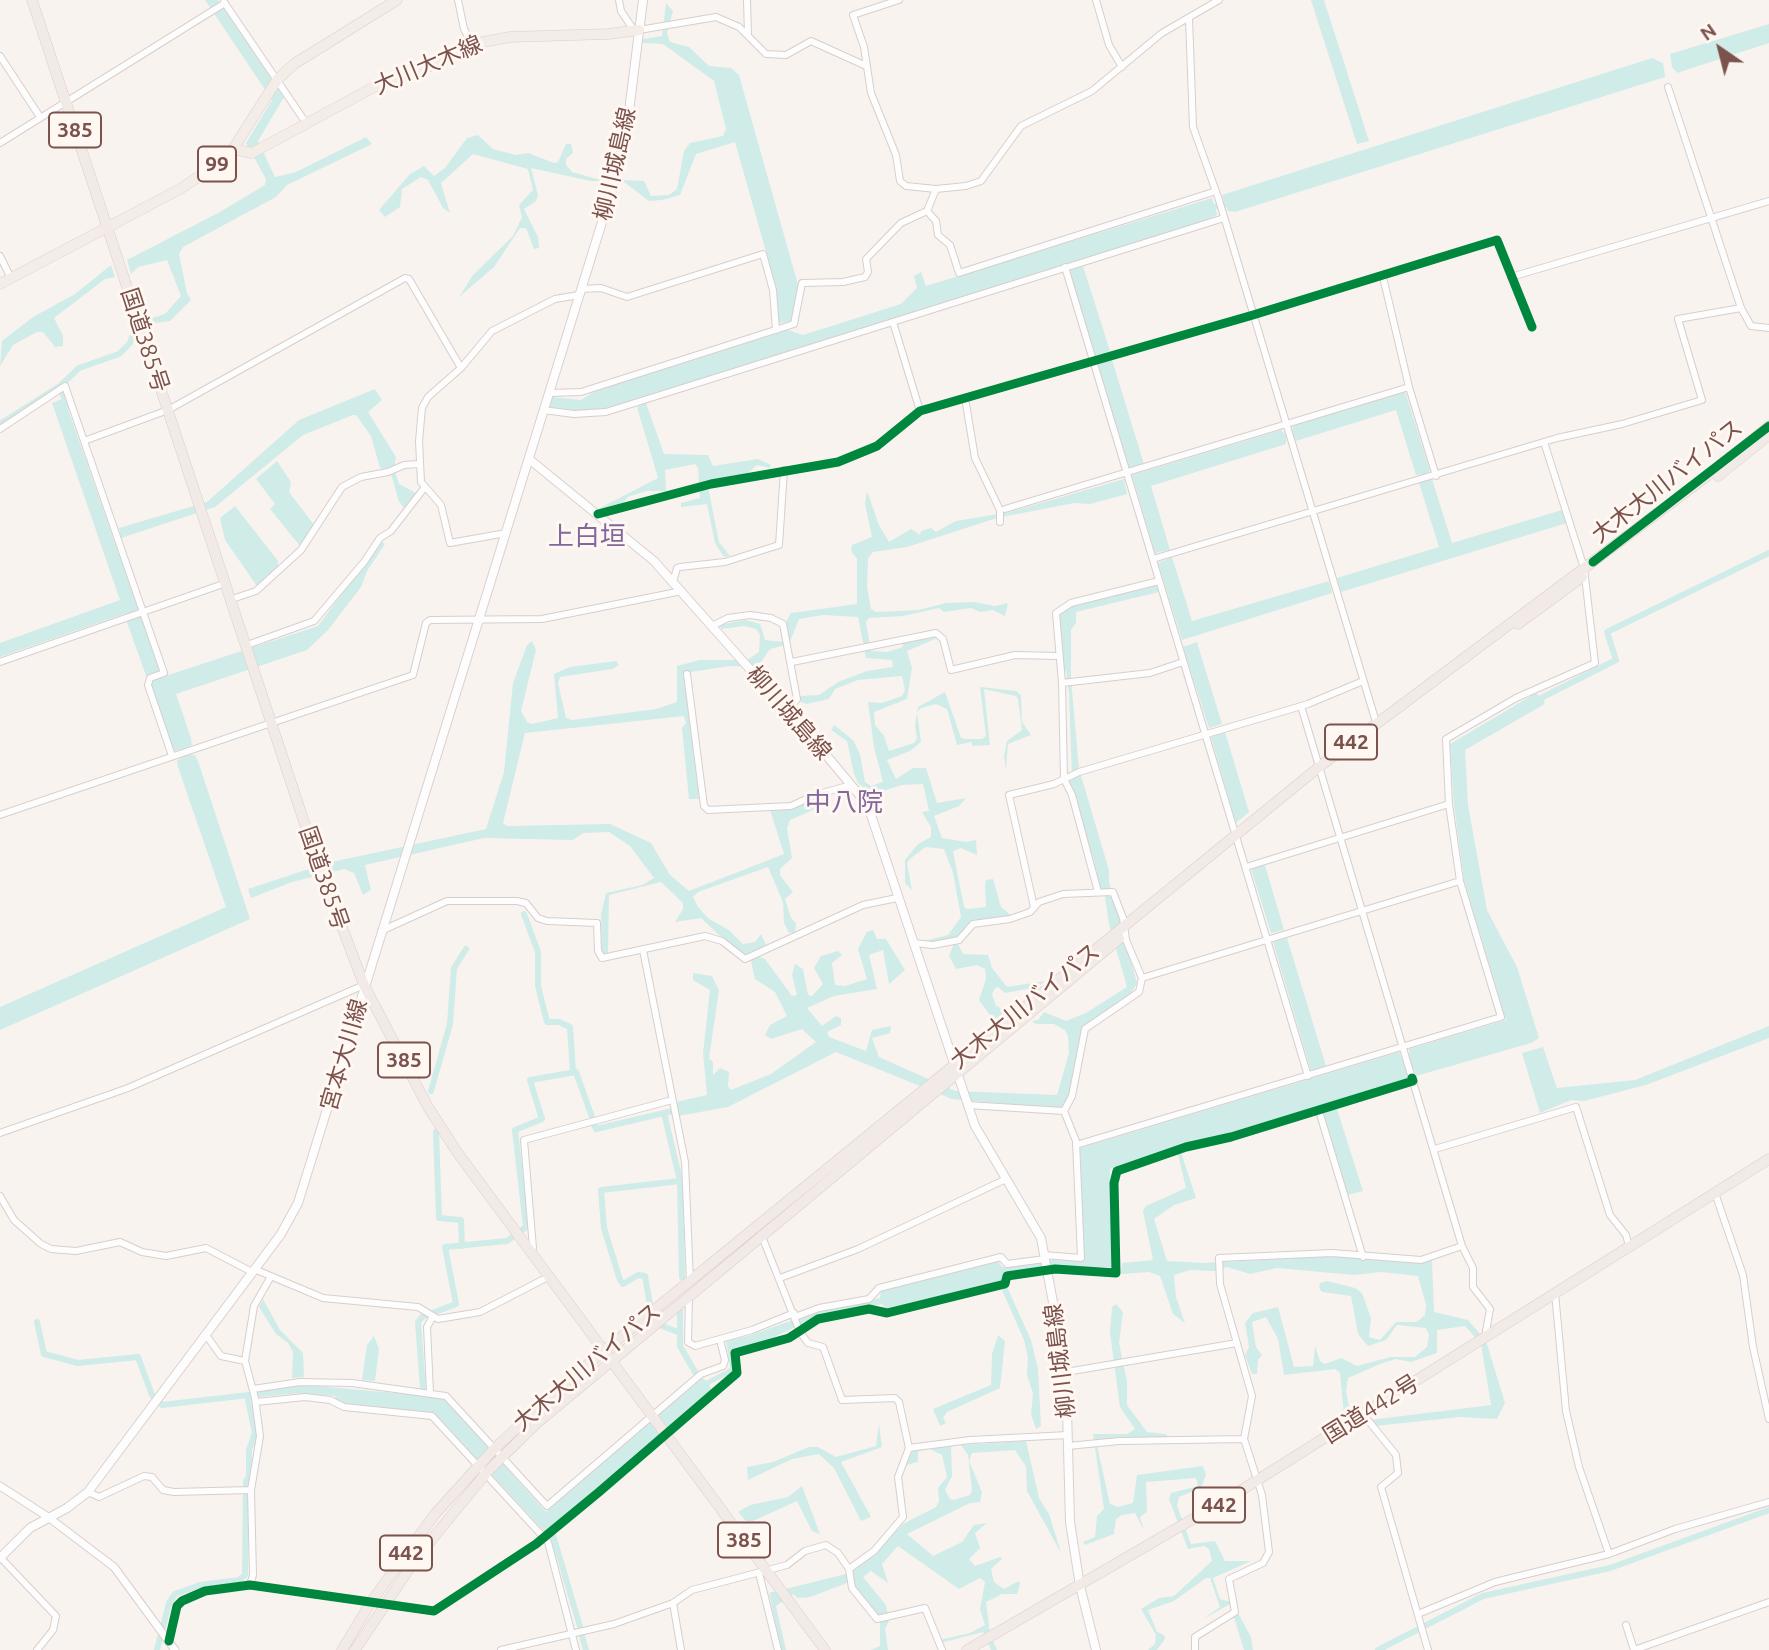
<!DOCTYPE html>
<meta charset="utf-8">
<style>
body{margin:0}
#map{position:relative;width:1769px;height:1650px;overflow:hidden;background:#f9f3ef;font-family:Ubuntu,sans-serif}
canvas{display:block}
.north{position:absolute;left:1685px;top:14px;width:70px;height:70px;-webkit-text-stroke:5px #fff7f2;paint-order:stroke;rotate:325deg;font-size:19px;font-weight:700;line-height:28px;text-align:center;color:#7b524c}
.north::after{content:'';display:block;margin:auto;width:24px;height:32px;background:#7b524c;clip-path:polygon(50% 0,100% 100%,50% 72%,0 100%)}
</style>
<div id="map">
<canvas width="1769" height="1650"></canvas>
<div class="north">N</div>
</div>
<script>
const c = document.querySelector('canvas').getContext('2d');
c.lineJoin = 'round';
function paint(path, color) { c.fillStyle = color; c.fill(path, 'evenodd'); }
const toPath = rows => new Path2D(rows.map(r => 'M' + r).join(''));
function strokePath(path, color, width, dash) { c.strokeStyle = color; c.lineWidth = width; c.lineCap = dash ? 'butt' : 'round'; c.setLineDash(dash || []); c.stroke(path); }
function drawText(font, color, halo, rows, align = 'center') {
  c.font = font + ' Ubuntu,"Noto Sans JP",sans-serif'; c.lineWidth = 6; c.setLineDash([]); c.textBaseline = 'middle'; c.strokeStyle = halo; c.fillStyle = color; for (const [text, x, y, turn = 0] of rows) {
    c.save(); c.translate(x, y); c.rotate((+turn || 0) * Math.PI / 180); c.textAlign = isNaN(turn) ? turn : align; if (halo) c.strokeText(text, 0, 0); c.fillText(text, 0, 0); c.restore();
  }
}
paint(toPath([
 [205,0,218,0,284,97,258,141,275,177,296,172,366,137,372,144,287,185,276,197,183,247,179,254,187,293,191,300,170,321,146,324,145,320,165,314,181,296,167,260,138,267,131,274,127,260,218,213,265,185,266,179,246,143,272,100],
 [1311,0,1324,0,1369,141,1357,144],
 [666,3,673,11,667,33,670,42,689,47,709,66,731,68,739,75,798,285,791,322,778,323,776,287,735,142,696,154,680,195,662,200,649,201,624,182,591,181,531,168,538,195,536,201,524,209,538,237,539,248,534,249,526,228,520,228,494,267,459,297,473,275,513,236,522,217,519,205,533,190,528,169,473,154,441,183,450,213,443,208,428,180,421,177,402,189,400,207,385,217,379,210,410,174,424,166,434,176,445,168,467,138,478,135,493,149,516,155,528,153,554,163,558,162,566,144,571,144,573,153,566,159,566,165,572,172,597,179,644,181,651,196,669,195,677,189,684,151,690,143,723,136,726,129,714,81,663,44,643,43,643,39,662,36],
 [1769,24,1769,43,1677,73,1672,67,1670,54],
 [1652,58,1663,63,1665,77,1235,212,1228,211,1226,207,1216,209,1217,215,1204,221,607,409,582,411,549,407,552,397,581,400,595,391,788,330,803,335,901,304,917,288,914,276,921,272,926,286,1212,198,1214,204,1224,201,1222,195],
 [111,265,115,277,105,279,54,318,63,336,63,346,55,347,43,332,37,332,13,345,0,366,2,341,33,317,75,294],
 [1083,266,1110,351,1104,353,1106,361,1112,360,1144,464,1139,467,1129,467,1098,365,1102,362,1101,354,1095,355,1069,271],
 [375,389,382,400,368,412,396,457,394,469,399,484,416,493,405,509,399,502,390,470,380,468,371,436,356,415,353,415,303,435,215,507,121,538,119,528,207,502,299,420],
 [1405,391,1430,471,1425,474,1416,475,1396,410,1296,441,1292,433,1293,426],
 [64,398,162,677,318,626,381,541,385,544,367,571,361,587,328,630,307,650,176,694,191,738,192,745,188,747,191,755,195,755,198,761,250,919,0,1030,0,1007,226,907,178,767,177,761,181,758,179,750,173,751,124,614,0,657,0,643,120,600,52,403],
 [646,403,664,454,708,455,713,466,758,459,771,465,770,468,757,465,748,473,707,482,719,542,730,556,724,557,715,543,707,504,681,507,681,503,700,498,698,468,695,464,665,470,666,491,646,491,628,497,623,503,598,509,658,478,637,407],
 [1281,430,1286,435,1286,444,1151,486,1170,550,1155,553,1132,475],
 [277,461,291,482,289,492,314,525,300,546,270,509,275,504,256,479],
 [1124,479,1127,494,1090,504,1074,503,997,518,907,547,873,552,868,558,867,587,871,609,876,612,918,610,946,603,974,602,995,606,1008,603,1005,616,993,610,980,612,971,608,944,612,939,608,903,616,869,618,866,622,871,651,887,652,903,647,902,642,940,637,907,651,912,668,907,699,874,712,875,725,884,736,889,751,914,743,917,738,915,726,918,707,945,692,961,738,965,739,982,739,986,736,980,687,1016,691,1021,695,1022,722,1031,735,1008,744,1006,770,1004,756,1007,741,1022,730,1018,699,1016,696,984,689,990,745,973,746,971,742,957,745,947,709,936,704,921,708,917,712,921,742,910,751,887,760,896,779,913,768,926,768,937,803,966,798,959,806,934,816,942,838,966,842,976,840,977,855,961,848,953,851,964,907,967,909,986,907,985,884,986,880,993,879,1001,907,1012,916,979,920,966,926,956,940,963,954,988,955,992,968,1007,987,1045,981,1038,987,1005,993,998,987,995,988,992,994,996,1006,1005,1010,995,1022,979,1000,986,979,985,969,977,965,956,969,949,956,953,946,950,941,924,941,948,935,961,917,953,873,944,849,925,847,910,859,907,863,912,890,905,883,905,860,918,844,931,837,931,827,922,812,929,811,923,784,901,785,872,795,858,783,854,774,847,741,831,730,834,725,853,740,860,754,865,782,871,786,883,782,874,747,868,702,882,703,902,696,905,690,902,676,858,680,835,689,829,699,806,704,799,701,800,696,819,695,838,682,867,671,893,667,892,660,866,658,858,617,823,615,799,619,789,644,770,649,761,662,750,667,730,666,684,673,699,799,689,799,682,728,686,723,684,716,525,733,503,823,507,826,610,824,651,843,670,875,689,891,784,854,770,810,788,810,831,793,822,806,790,820,787,828,792,858,780,869,780,875,793,892,785,899,791,918,796,923,795,932,789,933,784,923,783,902,768,867,698,892,693,897,698,907,709,919,729,930,743,944,755,942,761,934,766,945,755,951,757,956,765,959,792,996,797,995,792,975,795,964,803,969,808,995,812,996,823,984,814,968,821,956,838,951,842,955,832,963,835,985,845,986,867,979,858,949,867,932,873,930,877,939,886,939,905,970,889,984,883,950,869,955,877,989,834,996,807,1008,822,1026,836,1016,841,1018,841,1025,827,1032,829,1037,866,1051,872,1030,891,1026,890,1033,872,1038,879,1057,955,1091,1057,1095,1069,1053,1068,1036,1065,1030,1054,1024,1036,1024,1032,1021,1038,1020,1044,1012,1066,1021,1086,1013,1127,987,1109,924,1104,890,1100,888,1093,856,1087,849,1068,785,1072,777,1069,693,1066,671,1062,671,1059,614,1074,605,1158,585,1159,592,1076,612,1076,623,1071,630,1071,679,1079,769,1109,870,1109,882,1137,983,1131,994,1083,1027,1069,1096,1061,1109,952,1099,836,1052,728,1107,678,1116,676,1102,707,1095,703,1053,710,990,693,980,693,973,712,976,719,990,709,1058,713,1062,713,1075,720,1068,729,1072,728,1086,731,1090,771,1074,816,1042,802,1029,771,1039,765,1035,770,1025,787,1016,775,992,755,979,750,956,733,948,701,918,675,922,683,909,683,903,661,882,609,895,608,955,602,953,601,915,606,893,642,885,654,878,630,846,609,832,583,833,573,840,484,838,365,865,371,890,363,895,354,873,344,869,292,882,251,898,248,889,327,863,486,829,504,772,513,683,527,645,532,641,536,650,521,711,527,722,532,724,558,718,554,674,570,667,616,661,619,665,612,669,560,677,558,683,566,718,572,720,656,709,677,702,677,666,700,660,747,660,759,652,760,635,756,629,744,626,722,629,719,625,745,620,757,623,760,624,765,640,784,642,784,625,791,613,857,604,857,559,851,551,852,545,872,537,865,504,867,491,879,525,889,542,911,529,920,535,921,531,931,528,936,532,956,521,1010,512],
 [1427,479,1432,479,1452,543,1562,510,1567,523,1341,592,1337,578,1439,547,1419,483],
 [235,506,278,561,278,566,257,586,225,540,220,518],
 [1172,557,1192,621,1329,581,1332,593,1182,640,1158,563],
 [1197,642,1222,724,1209,728,1183,647],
 [1536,693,1545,702,1543,705,1465,750,1468,805,1487,910,1517,967,1539,1038,1531,1043,1416,1076,1414,1069,1406,1070,1408,1079,1110,1169,1112,1267,1052,1267,1005,1273,1004,1281,887,1310,882,1304,817,1317,761,1343,732,1350,735,1371,709,1385,712,1390,545,1532,435,1414,336,1402,335,1396,301,1393,257,1397,256,1393,261,1390,303,1385,443,1397,546,1512,696,1381,703,1378,706,1381,730,1368,726,1341,751,1335,818,1311,880,1298,881,1290,998,1261,1002,1267,1053,1260,1084,1261,1080,1148,1399,1052,1403,1061,1410,1060,1409,1049,1506,1020,1464,880,1454,805,1450,744],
 [1225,732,1249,812,1236,823,1211,737],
 [1265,865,1284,930,1271,933,1251,869],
 [1287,938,1326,1066,1311,1071,1273,942],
 [1769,1026,1769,1038,1646,1085,1584,1101,1571,1100,1540,1113,1522,1053,1543,1047,1557,1088,1635,1080],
 [1337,1109,1363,1191,1348,1195,1323,1113],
 [1181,1152,1196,1198,1174,1205,1154,1219,1167,1261,1204,1263,1331,1256,1419,1263,1432,1259,1434,1312,1468,1320,1486,1341,1505,1403,1497,1419,1460,1417,1375,1426,1370,1420,1491,1405,1481,1344,1465,1326,1437,1330,1437,1353,1411,1362,1396,1359,1380,1364,1348,1378,1346,1391,1350,1412,1346,1415,1344,1414,1340,1373,1335,1369,1284,1375,1278,1339,1266,1317,1252,1322,1256,1347,1262,1355,1258,1360,1257,1374,1252,1374,1245,1355,1249,1347,1245,1323,1253,1313,1278,1307,1294,1367,1313,1366,1315,1346,1320,1361,1325,1364,1341,1358,1357,1366,1391,1357,1415,1357,1427,1347,1429,1335,1426,1328,1397,1325,1386,1340,1368,1346,1358,1334,1351,1296,1322,1292,1319,1288,1320,1283,1327,1281,1355,1288,1362,1293,1371,1318,1369,1337,1380,1340,1396,1322,1417,1322,1425,1315,1426,1305,1418,1276,1381,1272,1354,1275,1277,1268,1250,1274,1227,1267,1215,1271,1190,1270,1174,1275,1176,1297,1185,1323,1173,1314,1160,1276,1149,1272,1121,1274,1122,1263,1153,1260,1143,1211,1146,1206,1186,1188,1178,1154],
 [1007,1287,1031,1340,1038,1369,1041,1426,1036,1429,1031,1414,1033,1394,1027,1375,1028,1358,1024,1340,1002,1290],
 [263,1299,280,1330,303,1353,304,1377,292,1378,293,1352,288,1343,276,1334,259,1307],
 [1116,1304,1123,1312,1119,1343,1127,1382,1127,1405,1147,1432,1166,1434,1168,1439,1121,1438,1096,1441,1110,1504,1118,1507,1133,1503,1137,1475,1203,1466,1206,1475,1201,1488,1179,1497,1177,1506,1191,1544,1215,1541,1225,1561,1251,1561,1213,1578,1220,1599,1232,1602,1251,1637,1253,1650,1244,1650,1230,1604,1203,1619,1220,1607,1210,1578,1206,1578,1174,1601,1148,1610,1157,1632,1164,1635,1165,1639,1157,1650,1148,1650,1155,1644,1156,1635,1141,1609,1159,1598,1174,1596,1212,1561,1209,1549,1204,1546,1188,1549,1169,1499,1171,1493,1198,1486,1196,1478,1146,1482,1147,1512,1140,1517,1144,1530,1135,1513,1122,1515,1116,1519,1114,1534,1085,1545,1083,1542,1095,1537,1097,1516,1104,1509,1093,1434,1127,1434,1135,1429,1120,1407,1110,1333,1112,1307],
 [998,1335,1005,1341,1000,1388,947,1412,943,1418,946,1423,940,1426,933,1409,991,1385,992,1354],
 [374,1336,379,1349,375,1381,362,1380,367,1345],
 [879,1424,882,1447,841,1462,871,1517,861,1521,834,1468,819,1454,792,1459,748,1480,747,1467,773,1462,809,1447,818,1447,836,1457,876,1446],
 [1026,1441,1039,1498,1049,1514,1061,1553,1027,1491,1026,1467,1015,1450,972,1453,969,1461,982,1492,980,1502,970,1503,907,1534,933,1556,962,1542,974,1525,987,1523,975,1533,980,1548,969,1559,975,1566,1000,1557,1002,1559,991,1569,994,1582,1004,1589,1019,1581,1020,1584,1017,1594,1002,1594,986,1602,990,1634,997,1650,991,1650,983,1632,940,1643,939,1640,970,1633,985,1625,980,1609,985,1582,980,1578,959,1589,898,1546,882,1564,888,1583,871,1571,863,1577,886,1605,889,1621,885,1629,888,1650,871,1650,880,1646,880,1621,852,1581,810,1597,798,1598,793,1594,776,1606,786,1650,781,1650,769,1593,846,1574,872,1556,903,1524,936,1507,939,1501,938,1488,947,1477,942,1455,930,1449,918,1451,918,1462,906,1465,913,1450,951,1446,952,1476,945,1490,950,1499,954,1500,970,1495,972,1490,968,1455,961,1445],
 [802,1486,820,1534,812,1531,797,1501,753,1521,746,1521,738,1512,750,1505,788,1497]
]), '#cfece8');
strokePath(toPath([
 [60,386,67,407],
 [0,424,60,386,79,368,119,354,130,343,134,332,153,320],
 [1537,700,1616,660,1607,632,1769,553],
 [524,914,538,952,538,986,547,1022,559,1022,570,1027,573,1072],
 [431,1091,450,1024,454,968,466,949],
 [664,1113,680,1181,682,1277],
 [593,1123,596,1129,677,1110],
 [436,1132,439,1218,461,1220,462,1246],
 [650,1304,645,1276,638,1275,623,1284,620,1280,604,1228,601,1190,680,1181],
 [680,1311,680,1346,695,1372],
 [37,1322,44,1354,78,1363,138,1357,152,1395,162,1405,257,1394],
 [662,1326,678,1332],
 [423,1389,418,1322,422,1317,456,1304,445,1247,507,1241,526,1227,515,1130,542,1119,530,1080,576,1072,592,1117],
 [553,1535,581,1630],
 [582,1636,586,1650],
 [157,1650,169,1603,175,1594,200,1585,239,1580,245,1575,246,1481,249,1477,249,1450,255,1433,247,1395],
 [1378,1650,1483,1596,1610,1568,1769,1510]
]), '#cfece8', 6);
const minor = toPath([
 [458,0,464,29,472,44],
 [619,0,621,11,633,29],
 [747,0,748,35],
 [899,0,853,15,864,47,871,93,896,155,900,181,906,186,936,189,966,186,981,181,1021,126,1092,91,1162,33,1219,0],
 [1096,0,1109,45,1122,67],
 [224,2,306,123],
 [1189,18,1193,127,1219,200,1376,722],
 [639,30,716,17,739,27,766,54,786,55,811,41,864,65],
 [0,56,40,117],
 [1668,87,1741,308,1751,326,1769,328],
 [0,143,225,3],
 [927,211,936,221,938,235,950,245,959,273,1216,191],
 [0,256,11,278],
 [1065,267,1308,1076],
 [1383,277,1409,387,1436,476],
 [1511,277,1769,201],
 [581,289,601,288,627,297,763,254,773,290,776,330],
 [893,322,920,411],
 [549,393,581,392,794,324,802,283,843,282,865,277,868,272,866,259,901,223,927,211,936,189],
 [965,398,975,458,1000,510,1000,522],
 [543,410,574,414,606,412,1224,218],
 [0,429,65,386,164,673,150,678,148,685,172,756],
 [84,441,168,410,405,278,409,279,461,368],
 [1005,509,1409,387],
 [598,514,711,484,838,462,877,446,920,411,1253,315,1497,240,1532,327],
 [506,533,450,543,441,505,421,482,419,441,422,408,428,397,461,368,492,331,555,299,579,295],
 [1153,559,1557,438,1622,424,1702,400,1678,319,1741,308],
 [673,582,677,568,680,567,725,562,779,545,784,470],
 [232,599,256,591,301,550,342,487,361,477,388,472,404,465,419,464],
 [712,626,728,618,750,615,771,618,783,624,797,699,787,711],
 [247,645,314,621,364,562,380,538,391,531,425,487],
 [0,662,226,583],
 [792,662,936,633,943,639,951,670,1015,655,1058,656],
 [687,674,704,806,708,810,791,806,815,795,851,785],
 [1062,683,1150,673,1183,662],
 [1301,706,1462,1246,1473,1268,1473,1287,1490,1309,1486,1331,1490,1335],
 [0,815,413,675,426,623,430,620,542,619,682,591],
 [1246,867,1449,804],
 [1098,892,1072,795,1064,779,1062,683,1056,613,1071,603,1159,581],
 [1034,907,1009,795,1054,784,1079,772,1308,704,1363,681],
 [381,931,447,901,517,901,526,903,538,918,547,921,597,923,598,951,602,958,705,936,722,941,745,959,863,905,897,898],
 [914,943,933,945,959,940,973,924,1010,919,1030,912,1039,902,1063,894,1113,892,1123,918,1126,940,1142,978,1139,992,1085,1029,1072,1096,1064,1111,967,1105],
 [643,950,685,1162,690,1282],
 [1142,978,1460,881],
 [1319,1111,1363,1257],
 [0,1133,128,1088,364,985],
 [1076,1145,1501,1017,1460,881,1449,804,1446,739,1516,698,1595,663,1584,568,1544,442],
 [1435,1149,1576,1107,1610,1215,1626,1235,1629,1246],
 [1715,1193,1743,1275,1753,1347,1769,1419],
 [0,1196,14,1220,41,1244,51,1249,76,1251,120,1242,142,1252,166,1256,206,1248,252,1272],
 [761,1234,800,1332,808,1343,823,1347,842,1400,895,1398,899,1402,909,1448,898,1477,903,1517,874,1551,849,1569],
 [529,1250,533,1248,524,1140,672,1100],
 [1044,1255,1081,1258,1076,1141,1064,1111],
 [254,1269,323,1298,418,1307,438,1319,480,1312,548,1277],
 [780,1278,858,1249,1006,1179],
 [1555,1293,1566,1411,1579,1467,1609,1554],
 [689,1296,688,1342,695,1346,752,1330,794,1313],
 [795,1317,819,1308,869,1299,879,1288,1001,1257,1007,1264,1045,1259],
 [206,1335,221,1356,245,1361],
 [1066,1372,1237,1343],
 [253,1389,300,1382,352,1383,446,1396,547,1506,701,1374,723,1366,725,1360,720,1340],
 [430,1392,427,1327,432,1318],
 [256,1402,305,1397,330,1400,344,1407,432,1416,548,1542,576,1650],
 [1363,1414,1396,1455,1398,1473,1381,1487,1428,1650],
 [1068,1446,1119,1441,1244,1439],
 [909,1448,970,1440,1068,1435],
 [88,1492,99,1497,144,1476,152,1477,163,1490,174,1492,251,1490],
 [0,1557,56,1616,53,1630,37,1650],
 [759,1573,778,1650],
 [250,1585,253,1575,251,1490,260,1436,255,1398,245,1361,254,1306,270,1278],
 [673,1603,681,1650],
 [1418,1614,1495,1582,1609,1554,1675,1529,1769,1502],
 [1626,1625,1634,1650],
 [169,1641,177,1606,182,1601,205,1591,250,1585,434,1611,536,1544,599,1492,737,1373,735,1353,789,1338,818,1319,869,1309,887,1313,1005,1284,1007,1276,1055,1269,1116,1273,1114,1183,1117,1171,1186,1147,1231,1137,1413,1081],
 [501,1650,614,1624,673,1603,692,1590,787,1565,805,1551,826,1545,838,1553,849,1569,852,1588,877,1619,925,1608,942,1650],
 [1195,1650,1195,1637,1235,1612,1229,1579,1263,1563,1269,1552,1262,1495,1244,1439,1252,1396,1220,1284,1219,1258,1332,1253,1421,1260,1462,1246],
 [1634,1650,1769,1602]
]);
const tertiary = toPath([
 [0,1486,48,1517,114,1567,175,1650]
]);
const secondary = toPath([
 [529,459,654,561,826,755,862,798,871,815,975,1126,1041,1238,1066,1372,1070,1522,1080,1586,1096,1650],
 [0,1558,30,1528,67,1508,88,1492,281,1234,298,1203,616,177,628,119,643,0]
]);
const primary = toPath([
 [233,149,252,153,374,87,433,65,472,44,510,37,608,34,639,30],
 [0,284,180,189,213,167,233,149,277,80,294,64,397,0]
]);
const trunk = toPath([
 [32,0,317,861,364,985,428,1107,457,1152,825,1650],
 [1718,476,1769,435],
 [1518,624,1582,577],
 [342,1650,371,1602,435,1514,493,1450,566,1382,1319,767,1707,476,1769,426],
 [355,1650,415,1560,487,1472,537,1423,1119,939],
 [967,1650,1224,1501,1769,1159]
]);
strokePath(minor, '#d8cecc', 8);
strokePath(tertiary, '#d8cecc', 9);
strokePath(secondary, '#dad0cd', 10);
strokePath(primary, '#dacecb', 11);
strokePath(trunk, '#dacecb', 11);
strokePath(minor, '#fefdfd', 6);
strokePath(tertiary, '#fefdfd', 7);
strokePath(secondary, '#fefdfd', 8);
strokePath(primary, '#f3ece7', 10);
strokePath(trunk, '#f2eae6', 10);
strokePath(toPath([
 [598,514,711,484,838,462,877,446,920,411,1253,315,1497,240,1532,327],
 [1593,562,1769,426],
 [169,1641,177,1606,182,1601,205,1591,250,1585,434,1611,536,1544,599,1492,737,1373,735,1353,789,1338,818,1319,869,1309,887,1313,1005,1284,1007,1276,1055,1269,1116,1273,1114,1183,1117,1171,1186,1147,1231,1137,1413,1081,1412,1078]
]), '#00873e', 9);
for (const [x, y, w] of [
 [75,130,52],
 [217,164,38],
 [1351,742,52],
 [404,1060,52],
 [1219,1505,52],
 [744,1540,52],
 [406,1553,52]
]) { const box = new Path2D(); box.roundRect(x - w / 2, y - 17.5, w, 35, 5); c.fillStyle = '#fff7f2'; c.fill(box); strokePath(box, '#7b524c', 2); }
drawText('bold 21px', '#7b524c', null, [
 ["385",75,130],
 ["99",217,164],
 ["442",1351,742],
 ["385",404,1060],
 ["442",1219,1505],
 ["385",744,1540],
 ["442",406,1553]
]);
drawText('23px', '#7b524c', '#fff7f2', [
 ["大川大木線",428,65,-23],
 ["柳川城島線",615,164,-77],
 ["国道385号",145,340,72],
 ["大木大川バイパス",1667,481,-38],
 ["柳川城島線",789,713,49],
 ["国道385号",324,878,71],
 ["大木大川バイパス",1025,1006,-39],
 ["宮本大川線",344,1055,-74],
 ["柳川城島線",1060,1361,-97],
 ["大木大川バイパス",587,1367,-40],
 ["国道442号",1371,1409,-32]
]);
drawText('26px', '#80689d', '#fff7f2', [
 ["上白垣",587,536],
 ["中八院",844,802]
]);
</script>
